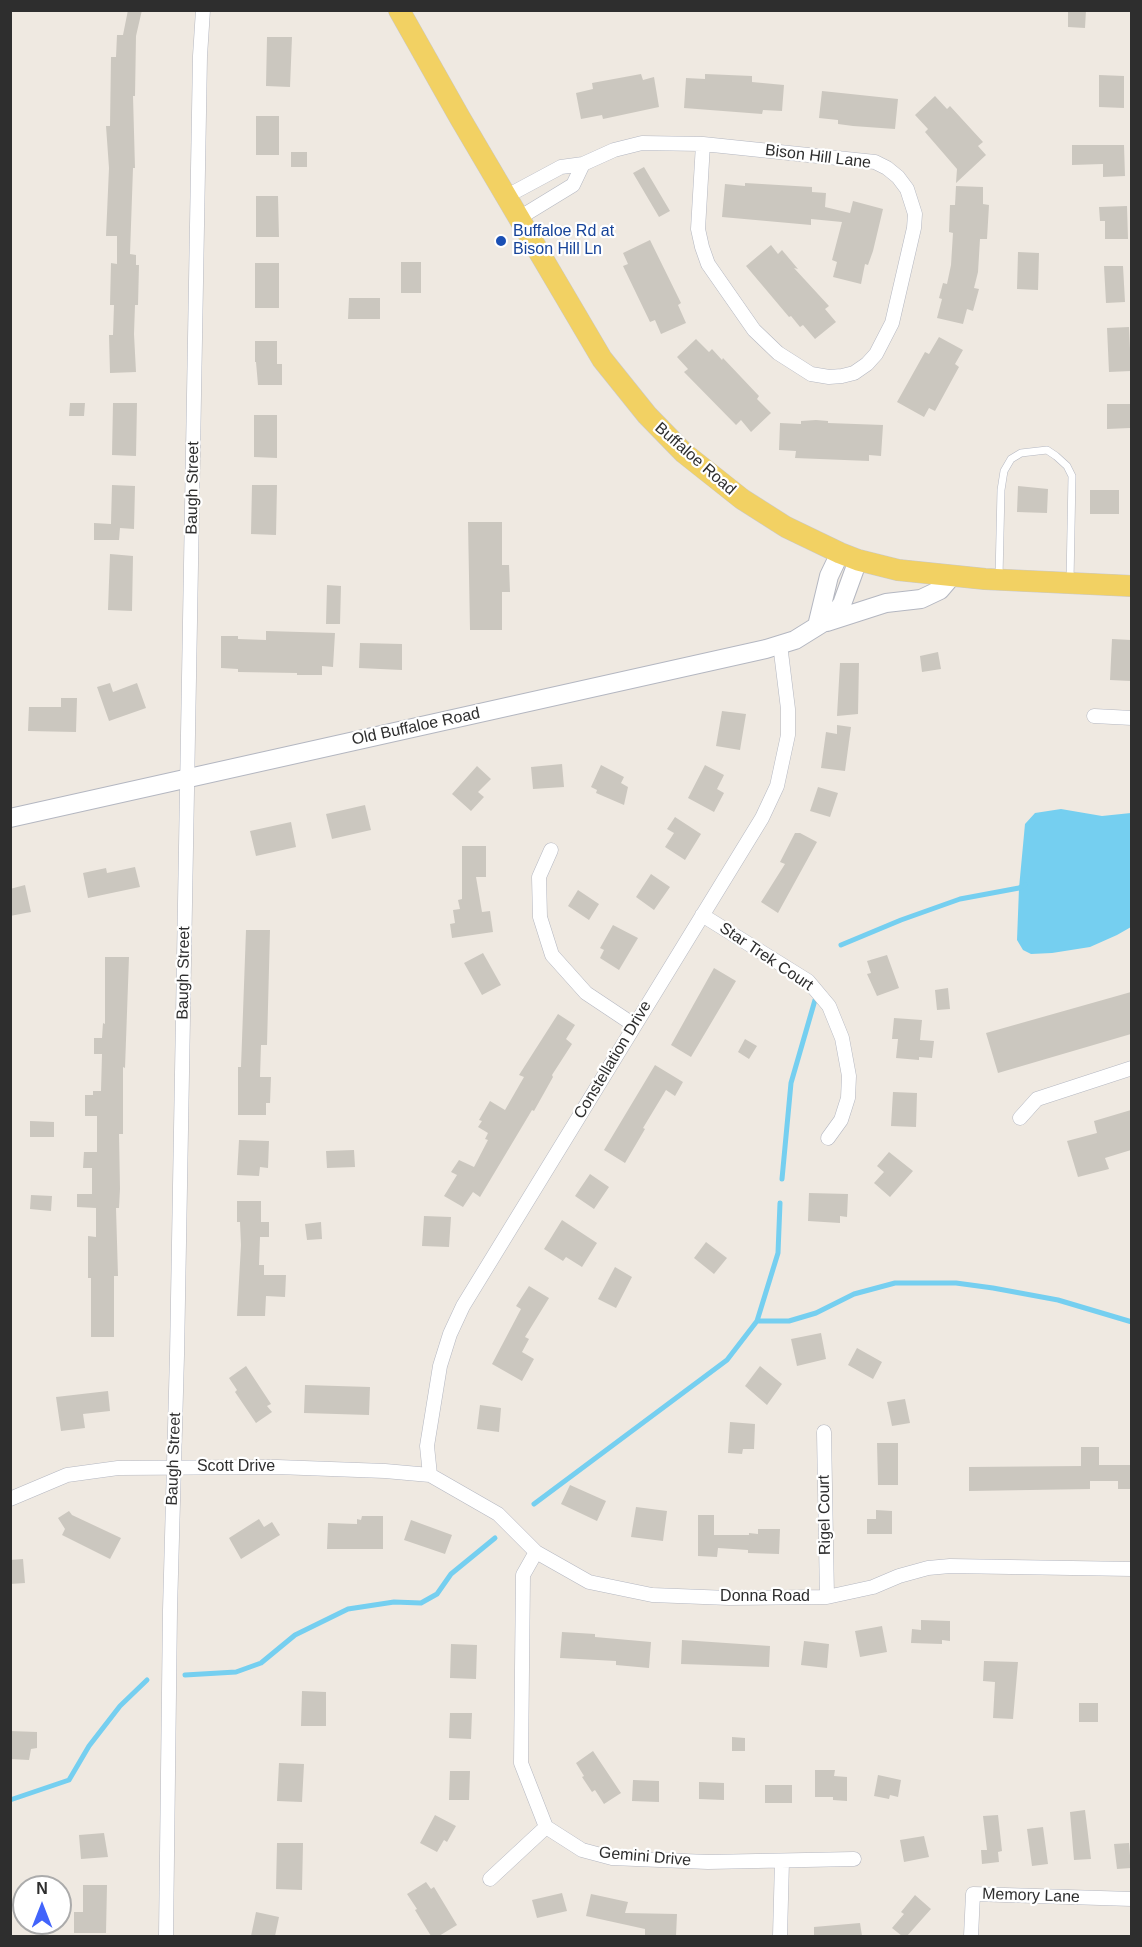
<!DOCTYPE html>
<style>
body{margin:0}
#map{position:relative;width:1142px;height:1947px;overflow:hidden;background:#efe9e1;font-family:Helvetica,sans-serif}
canvas{display:block}
.frame{position:absolute;inset:0;border:12px solid #2e2e2e;pointer-events:none}
.north{position:absolute;left:12px;top:1875px;width:60px;height:60px;box-sizing:border-box;background:#fff;border:2px solid #ababab;border-radius:50%;rotate:0deg;font-size:16px;font-weight:700;line-height:24px;text-align:center;color:#2e2e2e}
.north::after{content:'';display:block;margin:auto;width:21px;height:27px;background:#4264fb;clip-path:polygon(50% 0,100% 100%,50% 72%,0 100%)}
</style>
<div id="map">
<canvas width="1142" height="1947"></canvas>
<div class="frame"></div>
<div class="north">N</div>
</div>
<script>
const c = document.querySelector('canvas').getContext('2d');
c.lineJoin = 'round';
function paint(path, color) { c.fillStyle = color; c.fill(path, 'evenodd'); }
const toPath = rows => new Path2D(rows.map(r => 'M' + r).join(''));
function strokePath(path, color, width, dash) { c.strokeStyle = color; c.lineWidth = width; c.lineCap = dash ? 'butt' : 'round'; c.setLineDash(dash || []); c.stroke(path); }
function drawText(font, color, halo, rows, align = 'center') {
  c.font = font + ' Helvetica,sans-serif'; c.lineWidth = 4.5; c.setLineDash([]); c.textBaseline = 'middle'; c.strokeStyle = halo; c.fillStyle = color; for (const [text, x, y, turn = 0] of rows) {
    c.save(); c.translate(x, y); c.rotate((+turn || 0) * Math.PI / 180); c.textAlign = isNaN(turn) ? turn : align; if (halo) c.strokeText(text, 0, 0); c.fillText(text, 0, 0); c.restore();
  }
}
paint(toPath([
 [1061,809,1102,816,1131,813,1131,927,1117,935,1090,947,1052,953,1031,954,1023,950,1017,940,1019,888,1025,824,1035,813]
]), '#75cff0');
strokePath(toPath([
 [841,945,901,920,960,899,1019,888,1025,885],
 [782,1179,791,1083,815,1000],
 [757,1321,789,1321,816,1313,854,1294,895,1283,956,1283,993,1288,1058,1300,1132,1322],
 [534,1504,727,1360,757,1321,778,1253,780,1203],
 [185,1675,236,1672,261,1663,295,1635,348,1609,394,1602,421,1603,437,1594,451,1574,495,1538],
 [10,1800,69,1780,89,1746,120,1706,147,1680]
]), '#75cff0', 5);
paint(toPath([
 [128,10,142,10,136,36,135,96,133,96,135,168,133,168,130,254,136,255,136,265,139,265,138,305,135,305,134,334,136,372,110,373,109,335,113,335,114,305,110,305,111,263,117,264,117,236,106,236,109,168,106,126,110,126,111,57,116,57,117,35,123,35],
 [1068,10,1086,10,1085,28,1068,27],
 [267,37,292,37,290,87,266,86],
 [641,74,643,80,654,77,659,107,603,119,602,115,581,119,576,93,593,89,592,83],
 [705,74,752,76,752,82,784,85,782,111,763,110,762,114,684,108,686,78,705,79],
 [1099,75,1124,76,1124,108,1099,107],
 [822,91,898,99,895,129,853,126,838,124,838,120,819,118],
 [935,96,947,109,950,106,983,142,978,146,986,155,956,183,957,169,925,132,928,129,915,115],
 [256,116,279,116,279,155,256,155],
 [1072,145,1124,145,1125,176,1103,177,1103,164,1072,165],
 [291,152,307,152,307,167,291,167],
 [644,167,670,211,659,217,633,173],
 [745,183,812,187,812,192,826,193,825,207,850,213,853,201,883,209,873,251,868,265,865,264,861,284,833,277,837,262,832,260,842,222,811,219,811,225,722,217,725,184,745,186],
 [956,186,983,187,983,204,989,205,987,239,980,239,978,272,974,288,979,289,973,311,967,309,963,324,937,318,942,299,939,298,943,283,947,284,951,265,953,233,949,232,950,205,955,205],
 [256,196,278,196,279,237,256,237],
 [1127,206,1128,239,1105,239,1105,221,1100,221,1099,207],
 [650,240,681,303,678,305,686,323,661,334,655,320,650,322,623,266,628,264,623,253],
 [771,245,778,254,782,250,798,269,794,268,829,306,825,309,836,322,815,339,803,325,800,327,791,316,789,317,746,266],
 [1018,252,1039,253,1038,290,1017,289],
 [401,262,421,262,421,293,401,293],
 [255,263,279,263,279,308,255,308],
 [1104,266,1123,266,1125,302,1106,303],
 [349,298,380,298,380,319,348,319],
 [1129,327,1131,371,1109,372,1107,328],
 [939,337,963,350,955,364,959,367,935,411,929,408,924,417,897,402,925,352,929,354],
 [696,339,709,352,712,349,722,360,723,358,759,396,757,399,771,413,751,432,741,420,736,425,684,372,688,369,677,357],
 [255,341,277,341,277,364,282,364,282,385,258,385,256,362,255,362],
 [70,403,85,403,84,416,69,416],
 [113,403,137,403,136,456,112,455],
 [1107,404,1130,404,1130,428,1107,429],
 [254,415,277,415,277,458,254,457],
 [816,420,828,421,828,423,883,425,881,456,869,455,869,461,795,458,796,451,779,450,780,423,801,424,801,421],
 [112,485,135,486,134,529,120,528,119,540,94,540,94,523,111,524],
 [252,485,277,485,276,535,251,534],
 [1018,486,1048,489,1047,513,1017,512],
 [1090,490,1119,490,1119,514,1090,514],
 [468,522,502,522,502,565,509,565,510,592,502,592,502,630,470,630],
 [110,554,133,556,132,611,108,610],
 [327,585,341,586,340,624,326,624],
 [266,631,335,633,333,667,322,666,322,675,297,675,297,673,238,672,238,669,221,668,221,636,238,636,238,639,266,640],
 [1112,639,1131,640,1131,681,1110,680],
 [360,643,402,644,402,670,359,668],
 [938,652,941,669,922,672,920,656],
 [840,663,859,663,858,714,837,716],
 [110,683,113,692,137,683,146,708,109,721,97,687],
 [61,698,77,698,76,732,28,731,29,707,61,707],
 [722,711,746,714,740,750,716,746],
 [837,725,851,727,845,771,821,768,826,732,837,734],
 [562,764,564,787,533,789,531,767],
 [601,765,624,777,621,783,628,787,624,805,596,793,597,790,591,787],
 [705,765,724,775,717,789,724,793,714,812,688,798],
 [477,766,491,779,478,792,484,797,471,811,452,794],
 [818,787,838,793,830,817,810,811],
 [365,805,371,830,332,839,326,814],
 [675,817,701,834,685,860,665,847,674,833,667,829],
 [291,822,296,847,256,856,250,831],
 [795,833,800,833,817,842,778,913,761,902,785,864,780,862],
 [462,846,486,846,486,877,476,877,482,912,490,911,493,932,452,938,450,924,455,923,453,910,460,909,458,900,462,899],
 [135,867,140,887,88,898,83,873,106,868,107,873],
 [651,874,670,887,654,910,636,897],
 [25,885,31,912,10,916,10,889],
 [578,890,599,904,589,920,568,906],
 [613,925,638,938,619,970,600,958,604,950,600,948],
 [246,930,270,930,267,1045,261,1045,260,1077,271,1077,270,1103,266,1103,266,1115,238,1115,238,1067,241,1067],
 [483,953,501,985,482,995,464,963],
 [887,955,899,988,877,996,867,974,871,973,867,961],
 [105,957,129,957,125,1068,123,1067,123,1134,119,1134,120,1189,119,1208,116,1208,118,1276,114,1276,114,1337,91,1337,91,1278,88,1278,88,1236,96,1237,96,1208,77,1207,77,1194,92,1194,92,1168,83,1168,84,1152,97,1152,97,1116,85,1116,85,1095,93,1095,93,1091,101,1091,102,1054,94,1054,94,1038,102,1038,103,1023,105,1024],
 [714,968,736,981,691,1057,671,1045],
 [948,988,950,1009,937,1010,935,990],
 [1131,992,1131,1034,998,1073,986,1033],
 [558,1014,575,1025,566,1039,572,1044,552,1075,553,1077,534,1111,532,1110,480,1197,473,1192,463,1207,444,1196,457,1175,451,1172,459,1160,474,1167,488,1140,485,1139,488,1133,478,1127,482,1121,479,1120,490,1101,505,1110,524,1077,519,1075],
 [894,1018,922,1020,920,1040,934,1041,932,1058,919,1057,919,1060,896,1058,898,1039,892,1039],
 [745,1039,757,1046,749,1059,738,1052],
 [655,1065,683,1082,675,1096,666,1090,643,1128,645,1129,625,1163,604,1150],
 [893,1092,917,1093,916,1127,891,1126],
 [1131,1110,1131,1150,1105,1158,1109,1169,1078,1177,1067,1141,1097,1133,1094,1121],
 [30,1121,54,1122,54,1137,30,1137],
 [239,1140,269,1141,268,1168,260,1167,259,1176,237,1175],
 [354,1150,355,1167,327,1168,326,1151],
 [889,1152,913,1171,890,1197,874,1183,884,1172,877,1166],
 [590,1174,609,1187,594,1209,575,1196],
 [809,1193,848,1194,847,1217,840,1216,840,1223,808,1221],
 [31,1195,52,1196,51,1211,30,1209],
 [237,1201,261,1201,261,1222,269,1222,269,1237,260,1237,259,1265,264,1265,264,1275,286,1275,285,1297,266,1296,265,1316,237,1316,241,1245,240,1222,237,1222],
 [424,1216,451,1217,449,1247,422,1246],
 [562,1220,597,1243,582,1267,566,1257,563,1261,544,1249],
 [321,1222,322,1239,307,1240,305,1224],
 [706,1242,727,1258,714,1274,694,1258],
 [615,1267,632,1277,616,1308,598,1299],
 [529,1286,549,1298,525,1337,529,1339,522,1352,534,1359,522,1381,492,1364,521,1309,516,1306],
 [821,1333,826,1359,797,1366,791,1339],
 [857,1348,882,1362,873,1379,848,1365],
 [246,1366,271,1404,267,1406,272,1412,256,1423,235,1392,237,1390,229,1378],
 [760,1366,782,1384,767,1405,745,1386],
 [305,1385,370,1387,369,1415,304,1413],
 [108,1391,110,1411,83,1414,85,1428,61,1431,56,1397],
 [905,1399,910,1423,892,1426,887,1402],
 [480,1405,501,1408,499,1432,477,1429],
 [730,1422,755,1424,754,1449,743,1449,742,1454,728,1453],
 [877,1443,898,1443,898,1485,878,1485],
 [1081,1447,1099,1447,1099,1465,1131,1465,1131,1489,1118,1489,1118,1481,1090,1481,1090,1489,969,1491,969,1467,1081,1466],
 [570,1485,606,1501,597,1521,561,1504],
 [636,1507,667,1511,663,1541,631,1537],
 [876,1510,892,1511,892,1534,867,1534,867,1519,876,1519],
 [69,1511,72,1515,121,1538,110,1559,62,1535,65,1529,58,1518],
 [698,1515,714,1515,714,1535,749,1535,749,1533,758,1534,758,1529,780,1529,779,1554,748,1553,748,1550,718,1548,717,1557,698,1556],
 [362,1516,383,1516,383,1549,327,1549,328,1523,357,1524,357,1519,361,1520],
 [259,1519,264,1527,272,1522,280,1535,241,1559,229,1538],
 [411,1520,452,1535,445,1554,404,1540],
 [23,1559,25,1583,10,1584,10,1560],
 [921,1620,950,1621,950,1641,942,1640,942,1644,911,1643,912,1629,921,1630],
 [882,1626,887,1652,860,1657,855,1631],
 [562,1632,595,1634,595,1637,651,1642,649,1668,616,1665,616,1661,560,1658],
 [682,1640,770,1646,769,1667,681,1664],
 [804,1641,829,1644,827,1668,801,1665],
 [451,1644,477,1645,476,1679,450,1678],
 [984,1661,1018,1662,1013,1719,993,1718,995,1682,983,1681],
 [302,1691,326,1692,326,1726,301,1726],
 [1079,1703,1098,1703,1098,1722,1079,1722],
 [450,1713,472,1713,471,1739,449,1738],
 [10,1731,37,1732,37,1748,31,1749,29,1760,10,1759],
 [732,1737,745,1738,745,1751,732,1751],
 [593,1751,621,1793,604,1804,595,1790,592,1792,582,1777,584,1776,576,1763],
 [279,1763,304,1764,302,1802,277,1801],
 [815,1770,835,1770,834,1776,847,1777,847,1801,833,1800,833,1797,815,1797],
 [450,1771,470,1771,469,1800,449,1800],
 [878,1775,901,1780,898,1797,890,1795,889,1799,874,1796],
 [633,1780,659,1781,659,1802,632,1801],
 [699,1782,724,1783,724,1800,699,1799],
 [765,1785,792,1785,792,1803,765,1803],
 [1085,1810,1091,1859,1074,1860,1070,1812],
 [435,1815,456,1826,447,1842,444,1840,437,1852,420,1843],
 [998,1815,1002,1851,998,1852,999,1862,982,1864,981,1850,987,1850,983,1816],
 [1043,1827,1048,1864,1032,1866,1027,1829],
 [104,1833,108,1857,81,1859,79,1835],
 [924,1836,929,1857,904,1862,900,1840],
 [277,1843,303,1843,302,1890,276,1889],
 [1129,1843,1131,1868,1117,1869,1114,1844],
 [426,1882,431,1889,434,1887,457,1925,439,1936,431,1936,415,1910,417,1909,407,1894],
 [83,1885,107,1885,106,1933,74,1933,74,1912,83,1912],
 [562,1893,567,1911,537,1918,532,1900],
 [591,1894,628,1902,625,1913,677,1914,676,1936,645,1936,645,1929,586,1916],
 [915,1895,931,1909,907,1936,902,1936,892,1928,904,1914,901,1912],
 [256,1912,279,1917,275,1936,251,1936],
 [860,1923,862,1936,814,1936,814,1927]
]), '#cbc7bf');
const lane = toPath([
 [999,577,1001,490,1004,471,1011,459,1021,453,1047,450,1056,456,1067,466,1072,476,1070,581]
]);
const street = toPath([
 [507,196,561,167,583,164,614,150,642,143,703,144,875,162,887,168,898,177,907,189,915,214,914,228,892,323,876,354,867,364,854,373,842,376,829,377,811,374,778,353,754,330,708,264,702,247,698,229,703,144],
 [519,218,573,185,583,164],
 [1094,716,1132,718],
 [551,850,539,877,540,917,552,955,586,993,634,1025],
 [702,915,808,981,829,1006,842,1038,849,1076,848,1098,841,1120,828,1138],
 [1020,1118,1037,1099,1132,1068],
 [824,1432,827,1597],
 [430,1475,427,1446,440,1366,450,1334,463,1306,762,818,777,786,788,735,788,709,780,644],
 [10,1499,67,1475,118,1468,277,1467,385,1471,430,1475,498,1514,536,1552,589,1582,652,1595,729,1598,827,1597,873,1587,899,1576,928,1568,950,1566,1132,1569],
 [536,1552,523,1575,521,1763,546,1827,582,1850,612,1858,708,1862,854,1859],
 [490,1879,546,1827],
 [166,1936,170,1610,177,1355,200,56,203,10],
 [780,1936,782,1861],
 [971,1936,973,1894,1132,1899]
]);
const secondary = toPath([
 [827,622,886,603,921,599,940,590,952,576],
 [817,626,829,576,840,553],
 [10,818,766,649,795,640,832,617,842,604,858,560]
]);
const primary = toPath([
 [399,10,460,118,602,359,647,415,684,453,742,499,786,527,840,553,858,560,898,570,985,579,1132,586]
]);
strokePath(lane, '#b4b7c1', 8);
strokePath(street, '#b4b7c1', 15);
strokePath(secondary, '#b4b7c1', 20);
strokePath(primary, '#c9c9c9', 22);
strokePath(lane, '#fff', 7);
strokePath(street, '#fff', 14);
strokePath(secondary, '#fff', 18);
strokePath(primary, '#f2d163', 21);
for (const [x, y, r, color] of [
 [501,241,6,"#1a4fb4"]
]) { const dot = new Path2D(); dot.arc(x, y, r, 0, 2 * Math.PI); c.fillStyle = color; c.fill(dot); strokePath(dot, '#fff', 2); }
drawText('16px', '#2e2e2e', '#fff', [
 ["Bison Hill Lane",818,157,7],
 ["Buffaloe Road",695,459,41],
 ["Baugh Street",193,488,-89],
 ["Old Buffaloe Road",416,727,-12],
 ["Star Trek Court",766,957,34],
 ["Baugh Street",184,973,-89],
 ["Constellation Drive",613,1060,-59],
 ["Baugh Street",174,1459,-88],
 ["Scott Drive",236,1467],
 ["Rigel Court",825,1515,-91],
 ["Donna Road",765,1597],
 ["Gemini Drive",645,1857,5],
 ["Memory Lane",1031,1896,2]
]);
drawText('16px', '#164399', '#fff', [
 ["Buffaloe Rd at",513,232],
 ["Bison Hill Ln",513,250]
], 'left');
</script>
